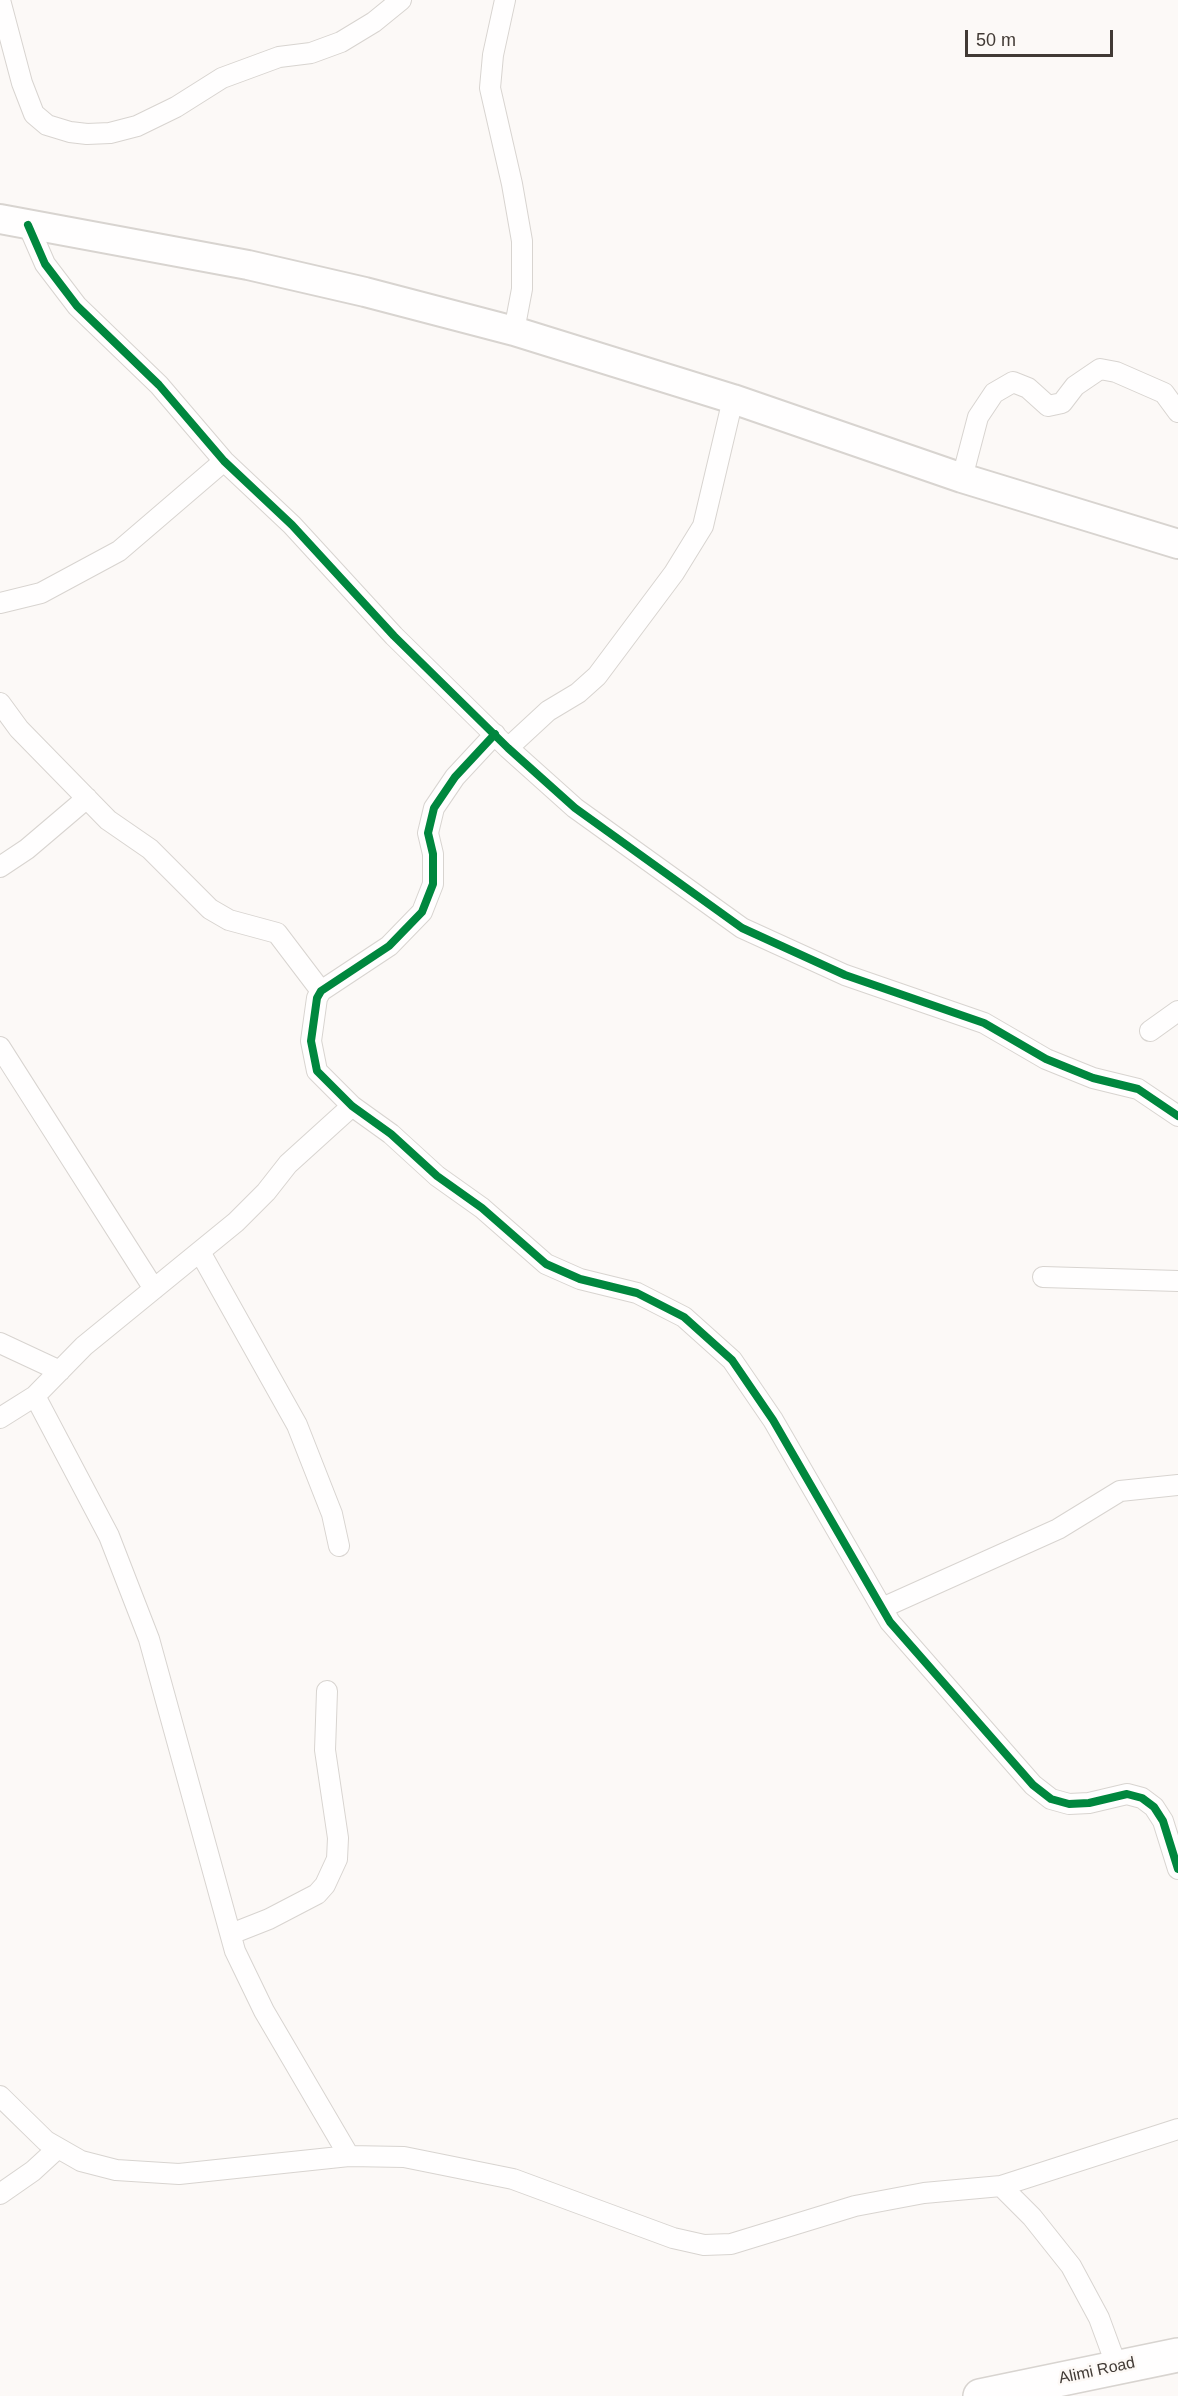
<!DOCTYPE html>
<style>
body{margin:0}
#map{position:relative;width:1178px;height:2396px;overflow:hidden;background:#fcf9f7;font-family:Helvetica,sans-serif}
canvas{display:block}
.scale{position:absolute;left:965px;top:30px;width:148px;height:27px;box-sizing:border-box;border:3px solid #413a35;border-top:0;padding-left:8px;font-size:18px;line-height:21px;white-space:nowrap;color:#413a35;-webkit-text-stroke:4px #fdf9f6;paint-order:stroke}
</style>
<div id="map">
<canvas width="1178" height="2396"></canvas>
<div class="scale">50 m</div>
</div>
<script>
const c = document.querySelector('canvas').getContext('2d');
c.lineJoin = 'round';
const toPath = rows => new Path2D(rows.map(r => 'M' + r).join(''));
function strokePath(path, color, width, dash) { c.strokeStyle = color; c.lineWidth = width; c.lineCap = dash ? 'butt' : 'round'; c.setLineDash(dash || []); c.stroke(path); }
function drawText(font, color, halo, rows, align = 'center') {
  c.font = font + ' Helvetica,sans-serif'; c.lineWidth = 5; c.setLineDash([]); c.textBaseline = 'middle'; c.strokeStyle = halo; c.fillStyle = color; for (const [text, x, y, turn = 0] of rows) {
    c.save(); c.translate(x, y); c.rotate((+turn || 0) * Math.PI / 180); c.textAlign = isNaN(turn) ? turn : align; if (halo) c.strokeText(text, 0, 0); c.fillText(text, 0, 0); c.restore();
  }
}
const street = toPath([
 [0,0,22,83,34,114,47,125,70,132,87,134,110,133,137,126,176,107,222,78,279,57,311,53,341,42,374,22,401,0],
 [505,0,493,55,490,88,512,184,522,241,522,289,514,331],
 [28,225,45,264,77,306,159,385,224,461,292,525,394,636,508,748,575,808,742,928,845,975,984,1023,1046,1059,1093,1078,1138,1089,1178,1116],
 [962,478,978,417,994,393,1013,382,1028,388,1048,406,1062,403,1075,386,1100,369,1116,372,1164,393,1178,412],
 [0,603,41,593,119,551,224,461],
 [0,703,19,729,108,820,150,849,210,909,229,920,277,933,321,991],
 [495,734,455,777,434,808,428,833,433,854,433,884,422,912,389,946,321,991,317,998,311,1041,317,1071,352,1106,391,1134,437,1176,482,1208,546,1264,580,1279,637,1293,684,1317,732,1360,773,1420,890,1622,1033,1785,1051,1799,1069,1804,1089,1803,1127,1794,1142,1798,1154,1807,1163,1821,1178,1869],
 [508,748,548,711,578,693,597,676,674,573,703,526,733,399],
 [0,867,27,849,87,798],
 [1150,1031,1178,1011],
 [0,1047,154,1289],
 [200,1252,297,1425,332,1514,339,1546],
 [1043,1277,1178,1281],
 [0,1343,60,1371],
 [35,1396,109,1536,149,1639,235,1951,264,2011,349,2156],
 [0,1418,35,1396,84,1346,236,1222,266,1192,288,1164,352,1106],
 [882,1608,1058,1529,1120,1491,1178,1485],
 [231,1934,269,1919,317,1894,325,1885,337,1859,338,1838,325,1750,327,1691],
 [0,2096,46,2141,81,2161,116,2170,179,2174,349,2156,404,2157,513,2179,673,2238,704,2245,731,2244,855,2206,924,2193,1001,2186,1032,2217,1071,2266,1099,2318,1117,2367],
 [1001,2186,1178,2129],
 [0,2194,33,2171,58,2148]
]);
const secondary = toPath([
 [0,219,248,265,365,292,514,331,733,399,962,478,1178,544]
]);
const highway = toPath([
 [980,2396,1178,2355]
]);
strokePath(street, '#d8d4d0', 22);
strokePath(secondary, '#d8d4d0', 32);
strokePath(highway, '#d8d4d0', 36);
strokePath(street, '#fffefe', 20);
strokePath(secondary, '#fffefe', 28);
strokePath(highway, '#fffefe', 33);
strokePath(toPath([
 [28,225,45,264,77,306,159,385,224,461,292,525,394,636,508,748,575,808,742,928,845,975,984,1023,1046,1059,1093,1078,1138,1089,1178,1116],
 [495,734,455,777,434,808,428,833,433,854,433,884,422,912,389,946,321,991,317,998,311,1041,317,1071,352,1106,391,1134,437,1176,482,1208,546,1264,580,1279,637,1293,684,1317,732,1360,773,1420,890,1622,1033,1785,1051,1799,1069,1804,1089,1803,1127,1794,1142,1798,1154,1807,1163,1821,1178,1869]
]), '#00873e', 8);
drawText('16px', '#413a35', '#fdf9f6', [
 ["Alimi Road",1097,2371,-12]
]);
</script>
